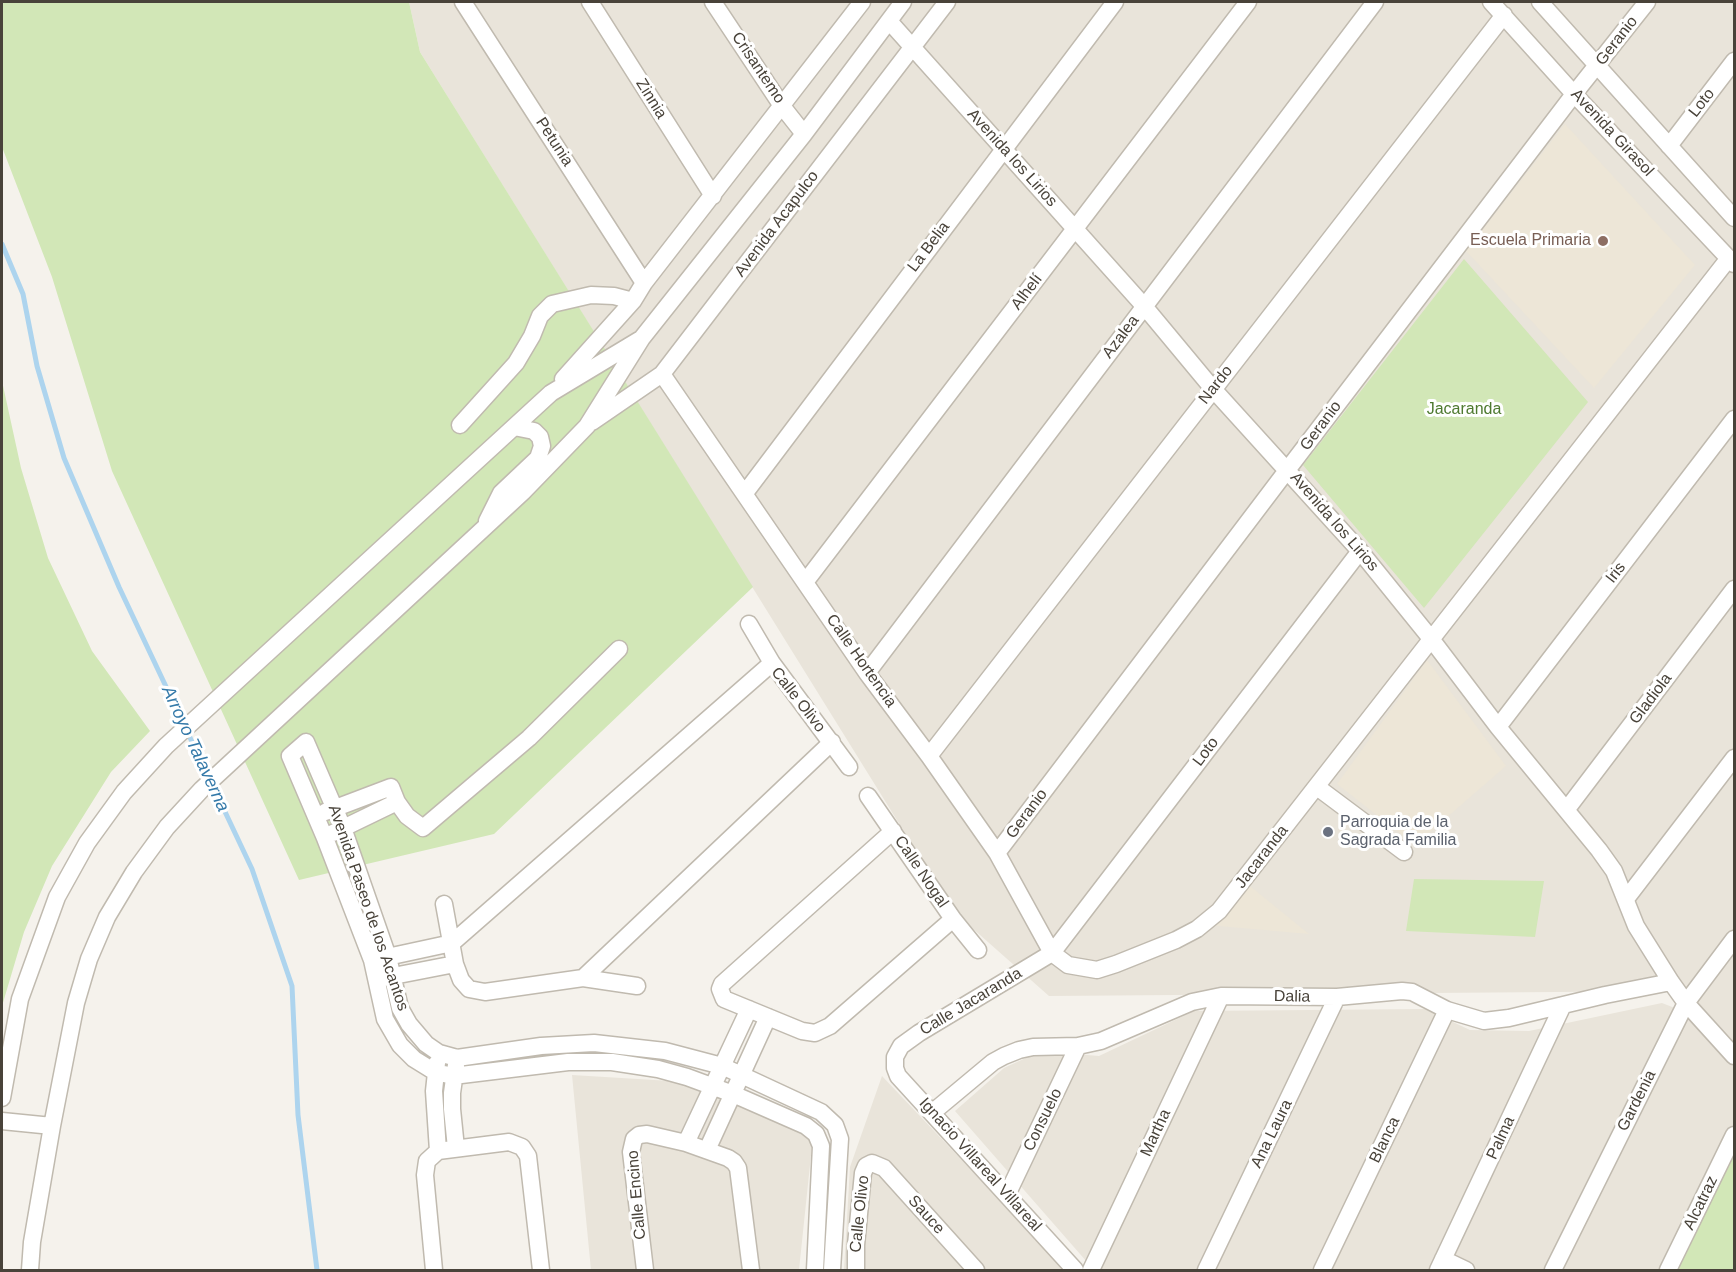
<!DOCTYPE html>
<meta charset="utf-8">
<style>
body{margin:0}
#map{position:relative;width:1736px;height:1272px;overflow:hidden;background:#f5f2ec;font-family:Arial,sans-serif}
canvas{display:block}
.frame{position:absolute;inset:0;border:3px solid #49433a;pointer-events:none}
</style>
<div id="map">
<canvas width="1736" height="1272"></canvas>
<div class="frame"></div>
</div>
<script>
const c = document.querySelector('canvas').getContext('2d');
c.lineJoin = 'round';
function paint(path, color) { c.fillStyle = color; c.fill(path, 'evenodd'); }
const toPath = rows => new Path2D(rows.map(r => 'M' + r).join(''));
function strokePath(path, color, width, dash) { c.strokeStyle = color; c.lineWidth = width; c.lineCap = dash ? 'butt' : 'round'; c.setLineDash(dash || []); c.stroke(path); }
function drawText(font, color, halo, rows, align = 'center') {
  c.font = font + ' Arial,sans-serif'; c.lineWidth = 6; c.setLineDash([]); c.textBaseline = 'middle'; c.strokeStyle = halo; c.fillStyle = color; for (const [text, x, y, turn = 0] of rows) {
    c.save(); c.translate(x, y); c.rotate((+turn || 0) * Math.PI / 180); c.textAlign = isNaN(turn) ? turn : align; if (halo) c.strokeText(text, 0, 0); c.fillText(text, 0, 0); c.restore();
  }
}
paint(toPath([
 [409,2,1734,2,1734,1047,1684,991,1049,996,954,912,420,52],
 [1662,1003,1690,1014,1734,1064,1734,1270,1094,1270,955,1111,1004,1068,1041,1051,1099,1056,1194,1011,1425,1009,1470,1030,1529,1031],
 [572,1075,687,1082,813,1136,799,1270,591,1270],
 [882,1076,1066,1270,844,1270,850,1167]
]), '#e9e4da');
paint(toPath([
 [1565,124,1695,265,1594,388,1466,251],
 [1427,660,1506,766,1415,845,1337,784],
 [1245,882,1309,934,1208,925]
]), '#ede6d7');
paint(toPath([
 [2,2,409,2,420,52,753,587,494,834,299,880,112,471,52,277,2,147],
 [1464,259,1588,402,1424,608,1303,465],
 [2,381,21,468,48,558,92,651,150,731,111,772,52,866,24,932,2,1006],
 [1414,879,1544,881,1535,937,1406,931],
 [1734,1141,1734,1270,1676,1270]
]), '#d2e7b7');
strokePath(toPath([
 [2,244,23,294,37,366,64,458,119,587,252,869,292,986,298,1115,317,1270]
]), '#add4ee', 5);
const minor = toPath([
 [463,2,644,283],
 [590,2,713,196],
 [713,2,782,106,804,134],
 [1491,2,1574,94,1734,264],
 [1540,2,1734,218],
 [889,21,1144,306,1213,389,1360,551,1432,640,1498,727,1599,850,1614,871,1636,926,1671,982,1686,1003,1734,1056],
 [1669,146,1734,61],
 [662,374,867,673,929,756,997,853,1052,953,1068,965,1097,970,1116,964,1176,940,1197,929,1219,911,1729,258],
 [563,379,633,301,644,283,862,2],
 [592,422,662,374,947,2],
 [460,425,516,363,532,336,540,316,552,304,591,295,614,296,633,301],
 [745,493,1115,2],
 [487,521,501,493,538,458,542,446,540,437,534,431,514,427],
 [806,581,1248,2],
 [749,624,772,663,849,767],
 [867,673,1375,2],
 [1498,727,1734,419],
 [929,756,1504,15],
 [1317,787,1404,852],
 [868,796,953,919,978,950],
 [1567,809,1734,589],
 [325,812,391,787,397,802,407,816,423,828,529,738,619,649],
 [893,831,722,984,720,989,724,999,802,1031,815,1033,830,1026,953,919],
 [333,833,397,802],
 [997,853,1288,469,1574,94,1647,2],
 [1626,899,1734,758],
 [444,904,455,964,461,980,469,989,485,992,583,978,637,986],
 [378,959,452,943,772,663],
 [383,978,455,964],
 [583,978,832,742],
 [437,1063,434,1091,438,1151],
 [456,1065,452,1093,452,1109,456,1148],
 [2,1098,20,999,57,897,87,843,124,792,166,746,551,393,639,340],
 [933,1112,993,1062,1004,1056,1019,1050,1033,1047,1078,1046,1101,1041,1192,1002,1221,996,1337,997,1402,991,1412,992,1447,1010,1484,1021,1509,1018,1605,995,1671,982],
 [2,1121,52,1126],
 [686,1143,749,1009],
 [707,1150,768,1017],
 [1007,1195,1078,1046],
 [1443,1259,1466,1270],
 [30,1270,32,1242,52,1126,76,1003,89,959,107,917,134,872,167,827,202,789,523,492,587,426,642,338,804,134,903,2],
 [434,1270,425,1175,427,1161,438,1151,509,1142,522,1147,528,1156,541,1270],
 [645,1270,631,1152,634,1139,639,1135,647,1134,686,1143,728,1158,734,1162,738,1168,751,1270],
 [815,1270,821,1146,816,1134,806,1126,733,1094,687,1077,658,1069,612,1062,568,1062,453,1076,435,1072,414,1059,400,1045,385,1019,372,960,325,838,290,756,306,742,343,828,388,957,400,1008,409,1024,426,1044,439,1053,457,1058,541,1046,594,1043,665,1051,722,1066,821,1112,835,1125,840,1139,832,1270],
 [856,1270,856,1245,863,1173,866,1166,872,1163,884,1168,976,1270],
 [1075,1270,898,1076,895,1068,895,1057,901,1046,919,1033,1052,953,1360,551],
 [1091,1270,1221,996],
 [1206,1270,1337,997],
 [1322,1270,1447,1010],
 [1438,1270,1563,1005],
 [1553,1270,1686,1003,1734,939],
 [1668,1270,1734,1135]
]);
strokePath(minor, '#c0baaf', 19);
strokePath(minor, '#fff', 16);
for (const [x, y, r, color] of [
 [1603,241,6,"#8d6e63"],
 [1328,832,6,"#6b7280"]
]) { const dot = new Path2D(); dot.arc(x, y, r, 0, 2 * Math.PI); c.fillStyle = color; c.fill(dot); strokePath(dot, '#fff', 2); }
drawText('16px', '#49433a', '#fff', [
 ["Geranio",1617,41,-52],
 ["Crisantemo",758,68,56],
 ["Zinnia",651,99,58],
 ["Loto",1702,103,-52],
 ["Avenida Girasol",1612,133,47],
 ["Petunia",554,142,57],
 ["Avenida los Lirios",1012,158,48],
 ["Avenida Acapulco",777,224,-53],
 ["La Belia",929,247,-53],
 ["Alhelí",1027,292,-53],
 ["Azalea",1121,337,-53],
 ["Nardo",1216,385,-52],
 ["Geranio",1321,426,-53],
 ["Avenida los Lirios",1334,522,49],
 ["Iris",1616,573,-52],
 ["Calle Hortencia",861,661,55],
 ["Gladiola",1651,699,-53],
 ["Calle Olivo",798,700,52],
 ["Loto",1206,752,-53],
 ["Geranio",1027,814,-53],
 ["Jacaranda",1262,857,-52],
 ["Calle Nogal",921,872,56],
 ["Avenida Paseo de los Acantos",368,908,71],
 ["Dalia",1292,997,1],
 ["Calle Jacaranda",971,1002,-31],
 ["Gardenia",1637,1101,-63],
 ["Consuelo",1043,1120,-64],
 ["Martha",1156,1133,-65],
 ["Ana Laura",1272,1134,-64],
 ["Palma",1501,1138,-65],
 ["Blanca",1385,1140,-64],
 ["Ignacio Villareal Villareal",980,1165,48],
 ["Calle Encino",637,1195,-95],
 ["Alcatraz",1701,1203,-64],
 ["Calle Olivo",860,1214,-84],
 ["Sauce",926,1215,48]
]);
drawText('16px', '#785e54', '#fff', [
 ["Escuela Primaria",1591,241]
], 'right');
drawText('16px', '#4d792f', '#fff', [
 ["Jacaranda",1464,410]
]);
drawText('16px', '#5b616d', '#fff', [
 ["Parroquia de la",1340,823],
 ["Sagrada Familia",1340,841]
], 'left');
drawText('italic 18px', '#357aa9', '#fff', [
 ["Arroyo Talaverna",195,749,65]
]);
</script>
